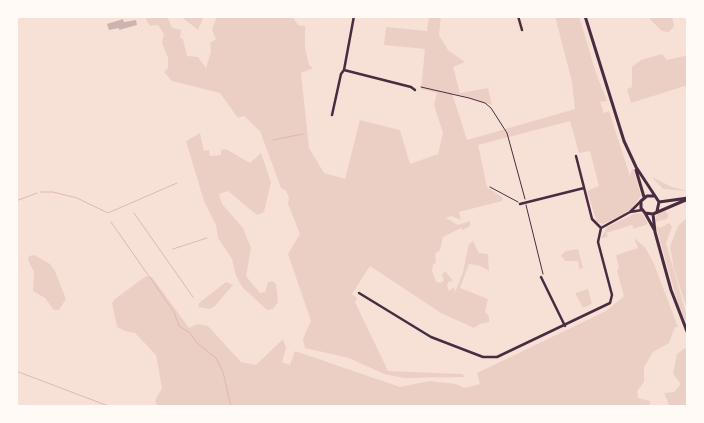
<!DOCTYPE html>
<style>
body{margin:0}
#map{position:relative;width:704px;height:423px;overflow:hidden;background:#f7e1d7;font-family:Rubik,sans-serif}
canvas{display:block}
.frame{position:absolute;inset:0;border:18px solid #fffaf5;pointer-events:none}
</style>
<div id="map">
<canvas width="704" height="423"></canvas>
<div class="frame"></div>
</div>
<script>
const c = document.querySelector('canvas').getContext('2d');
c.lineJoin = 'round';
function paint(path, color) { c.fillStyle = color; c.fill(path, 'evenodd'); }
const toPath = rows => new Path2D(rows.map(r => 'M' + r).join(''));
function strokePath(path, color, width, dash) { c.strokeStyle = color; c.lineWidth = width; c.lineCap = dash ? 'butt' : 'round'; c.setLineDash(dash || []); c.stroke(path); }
paint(toPath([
 [144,16,167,16,172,28,181,30,180,38,183,39,187,56,198,57,206,68,211,52,210,43,216,39,212,30,217,16,292,16,298,25,305,26,305,48,309,65,313,68,301,73,309,148,324,173,345,179,360,120,400,130,410,164,438,154,443,133,434,105,437,93,421,89,425,49,384,45,386,27,427,31,429,16,441,16,439,35,448,50,465,62,453,67,460,93,488,88,492,105,452,93,467,140,575,109,572,82,555,16,579,16,596,73,607,101,600,102,604,113,609,111,629,173,628,178,633,168,641,196,631,209,622,215,603,224,597,222,587,191,599,186,590,151,579,153,570,121,478,145,487,187,503,198,502,201,459,212,461,220,451,216,446,218,458,225,470,221,470,226,463,230,461,228,443,237,440,250,435,254,436,263,433,264,432,271,436,282,441,283,444,280,442,275,445,271,453,281,449,282,447,285,449,291,454,287,455,292,463,272,469,244,473,241,479,253,488,254,489,271,480,266,469,264,460,288,488,299,485,312,489,316,489,322,480,324,474,328,441,313,370,266,352,294,357,298,355,302,388,371,463,374,464,377,404,378,384,374,349,358,305,348,303,339,311,321,288,254,300,234,288,204,289,198,286,191,281,188,260,131,244,116,238,118,220,93,172,81,164,72,168,68,168,58,162,43,164,34,158,25,150,26],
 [184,16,204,16,198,30,184,19],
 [647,16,672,16,674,26,669,32,662,31],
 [662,54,667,60,688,55,688,85,631,103,627,89,632,87,632,67,641,60],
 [200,133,204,151,209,150,210,156,221,155,221,150,226,149,250,163,261,153,271,182,264,212,258,215,253,212,228,191,219,194,222,204,243,228,251,248,246,276,260,293,265,292,268,282,273,281,276,284,278,302,273,309,267,310,243,288,236,276,232,259,218,238,216,225,204,201,186,141],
 [652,177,672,187,688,191,663,189],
 [665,210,667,214,669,213,667,219,655,222,657,214],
 [636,213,643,214,648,224,634,229,632,225,606,233,608,237,601,238,607,227],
 [688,217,688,313,674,269,670,247,678,226],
 [669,223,672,227,666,243,688,320,688,328,678,304,656,226,660,228],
 [634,238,645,247,654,264,678,327,675,327,669,343,653,352,644,367,644,382,637,391,638,398,650,401,649,407,158,407,155,401,162,388,156,355,135,333,125,331,117,327,112,303,115,299,146,276,152,277,189,328,198,324,208,326,241,362,256,365,283,339,286,348,282,362,290,365,295,351,400,387,429,381,456,384,465,388,480,384,477,373,606,311,624,296,617,271,619,267,616,255,638,248],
 [578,249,583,268,579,269,578,261,565,261,561,255,566,251],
 [34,255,50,264,55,271,66,299,59,310,54,310,45,298,33,291,34,272,28,260,29,256],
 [226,282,233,285,215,306,210,309,198,307,199,303],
 [588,289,592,304,583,308,575,293],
 [685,348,688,354,688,407,670,407,664,393,674,392,681,384,673,374,677,354]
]), '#ebcfc5');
strokePath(toPath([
 [273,140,303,134],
 [41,192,53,192,77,198,108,213,177,183],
 [16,201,37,193],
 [134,213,193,297],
 [111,222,174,312,179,326,190,333,197,343,216,358,223,372,231,407],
 [173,249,207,238],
 [16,371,111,407]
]), '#dcb8b0', 1);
paint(toPath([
 [123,19,124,22,136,20,137,25,119,30,119,28,109,30,107,24]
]), '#ccb4b1');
strokePath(toPath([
 [421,87,469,98,485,103,491,108,507,133,525,199],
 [490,187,518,202],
 [526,205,543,274]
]), '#4a2c40', 1);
strokePath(toPath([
 [518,16,522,30],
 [344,70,411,87,415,90],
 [344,70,354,16],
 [332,115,341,74,344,70],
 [576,156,592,219,601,228],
 [520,204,584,188],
 [630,212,642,210],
 [541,277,565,326],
 [359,293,431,337,483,357,497,357,610,303,612,295,598,242,601,228,630,212,641,201]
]), '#4a2c40', 2.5);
strokePath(toPath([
 [585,16,624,141,636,167,659,202,657,211],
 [636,170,644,197],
 [654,196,647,196,641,201,641,208,645,213,653,214,688,199],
 [659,202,688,198],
 [645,213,655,231],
 [653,214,655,232,671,290,688,334]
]), '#4a2c40', 3);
</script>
